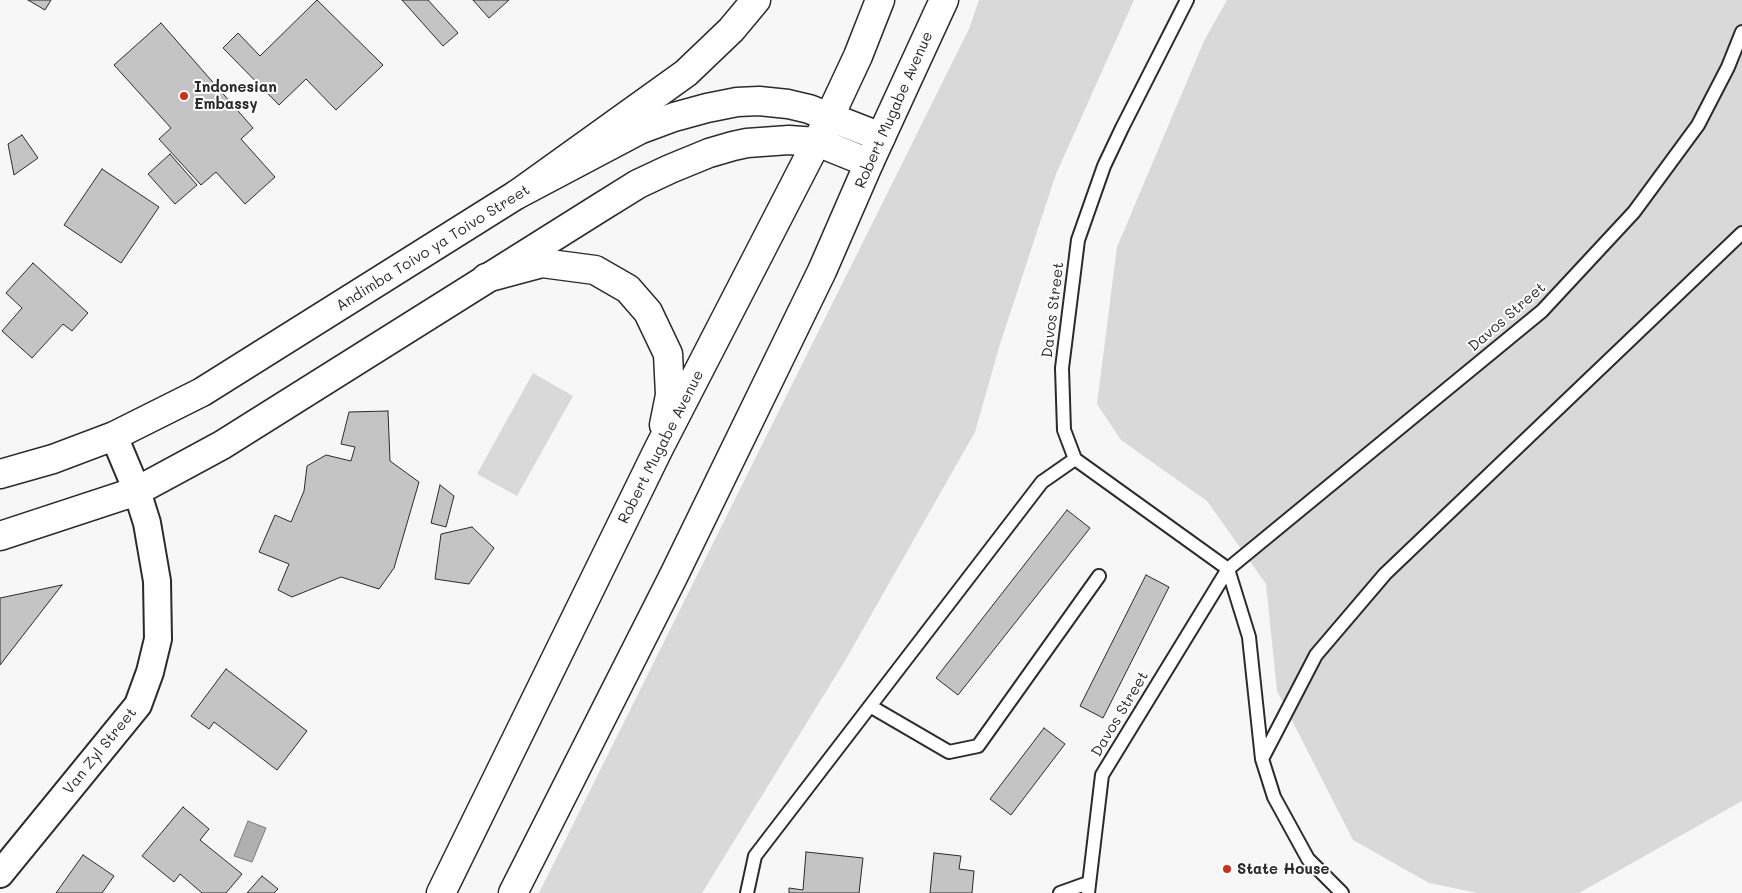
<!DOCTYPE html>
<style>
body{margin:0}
canvas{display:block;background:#f7f7f7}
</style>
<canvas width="1742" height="893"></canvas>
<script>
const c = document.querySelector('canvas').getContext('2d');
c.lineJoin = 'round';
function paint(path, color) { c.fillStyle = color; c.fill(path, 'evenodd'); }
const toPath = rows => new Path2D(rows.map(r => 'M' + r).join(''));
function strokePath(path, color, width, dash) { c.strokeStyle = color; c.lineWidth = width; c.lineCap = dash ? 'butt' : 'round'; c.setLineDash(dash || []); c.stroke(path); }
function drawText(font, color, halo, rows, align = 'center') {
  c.font = font + ' Mali,sans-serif'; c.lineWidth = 4; c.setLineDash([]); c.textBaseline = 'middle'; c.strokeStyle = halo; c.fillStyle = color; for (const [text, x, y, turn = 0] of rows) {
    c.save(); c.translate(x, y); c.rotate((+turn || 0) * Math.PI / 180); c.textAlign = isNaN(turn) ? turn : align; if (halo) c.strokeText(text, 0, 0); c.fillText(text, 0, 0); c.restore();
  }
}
paint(toPath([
 [979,0,1134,0,1056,174,1000,344,975,432,846,659,702,893,539,893,969,29],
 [1227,0,1742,0,1742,801,1579,893,1478,893,1429,883,1353,840,1277,691,1266,584,1207,501,1121,440,1097,404,1117,247,1204,41],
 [533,373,573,396,517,496,477,474]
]), '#d9d9d9');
const water = toPath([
 [248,821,266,828,252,862,234,856,248,821]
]);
paint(water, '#b0b0b0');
strokePath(water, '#7b7b7b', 1);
const building = toPath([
 [28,0,51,0,45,10,28,0],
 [317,0,383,65,336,110,306,79,279,105,223,48,238,33,260,56,317,0],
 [402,0,428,0,458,33,443,46,402,0],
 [473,0,509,0,489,18,473,0],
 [161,23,253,128,241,139,275,177,245,204,216,172,201,185,159,139,171,128,114,65,161,23],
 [22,135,38,158,14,175,8,144,22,135],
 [170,154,197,185,175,204,148,174,170,154],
 [102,169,159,207,121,263,64,225,102,169],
 [33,263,88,313,72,331,63,324,32,358,2,331,22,308,6,293,33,263],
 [388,411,390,461,419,482,394,568,379,589,341,577,292,597,278,590,289,564,259,552,275,515,291,522,304,491,307,466,326,455,351,461,355,447,341,444,349,412,388,411],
 [440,485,454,496,446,527,431,523,440,485],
 [1067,510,1090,528,958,695,936,678,1067,510],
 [472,527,494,548,469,584,435,579,441,534,472,527],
 [1146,575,1169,587,1103,718,1080,706,1146,575],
 [62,585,0,665,0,598,62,585],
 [226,669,307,731,277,770,214,722,209,729,191,716,226,669],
 [1044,728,1065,744,1011,815,990,799,1044,728],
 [183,807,209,829,200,840,242,874,226,893,202,893,180,874,174,882,142,856,183,807],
 [806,852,863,858,859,893,789,893,789,888,803,890,806,852],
 [934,853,961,856,959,869,974,871,972,893,930,893,934,853],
 [83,855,114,876,102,893,56,893,83,855],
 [262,876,278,889,274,893,247,893,262,876]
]);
paint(building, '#c4c4c4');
strokePath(building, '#2b2b2b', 1);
const service = toPath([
 [1187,0,1122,128,1104,166,1078,240,1062,368,1064,430,1075,459,1228,569,1249,637,1262,759,1274,797,1308,859,1342,893],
 [870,706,949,752,978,746,1099,576],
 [1262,759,1316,655,1385,574,1742,233],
 [747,893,755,856,1042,482,1075,459],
 [1060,893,1088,883],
 [1088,893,1102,775,1228,569,1542,311,1634,212,1698,125,1728,67,1742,32]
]);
const minor = toPath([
 [0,874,138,705,150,672,158,639,157,581,147,523,137,491,114,436]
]);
const tertiary = toPath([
 [0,474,53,459,114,436,202,392,516,195,639,130,674,117,707,108,737,102,759,101,788,104,809,109,881,137],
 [0,536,137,491,222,445,601,207,638,184,670,169,709,153,733,146,747,143,789,140,817,142,869,163]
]);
const secondary = toPath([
 [516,195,686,73,731,30,756,0],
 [486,278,542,263,595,270,628,289,648,312,668,354,670,395,664,425],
 [441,893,659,448,829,118,858,56,880,0],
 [513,893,674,575,822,271,869,163,944,0]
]);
strokePath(service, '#2b2b2b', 16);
strokePath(minor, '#2b2b2b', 30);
strokePath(tertiary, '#2b2b2b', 31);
strokePath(secondary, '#2b2b2b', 31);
strokePath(service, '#fff', 12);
strokePath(minor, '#fff', 26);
strokePath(tertiary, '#fff', 28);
strokePath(secondary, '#fff', 28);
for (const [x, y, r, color] of [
 [184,96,5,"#c8321e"],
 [1227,869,5,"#c8321e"]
]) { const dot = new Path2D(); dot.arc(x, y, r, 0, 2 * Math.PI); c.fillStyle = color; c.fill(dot); strokePath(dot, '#fff', 2); }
drawText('bold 15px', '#2b2b2b', '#fff', [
 ["Indonesian",194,87],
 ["Embassy",194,104],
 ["State House",1237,869]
], 'left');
drawText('15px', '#2b2b2b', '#fff', [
 ["Robert Mugabe Avenue",894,110,-66],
 ["Andimba Toivo ya Toivo Street",433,248,-32],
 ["Davos Street",1053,310,-83],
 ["Davos Street",1507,317,-41],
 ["Robert Mugabe Avenue",661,447,-63],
 ["Davos Street",1120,714,-59],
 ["Van Zyl Street",100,751,-51]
]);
</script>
